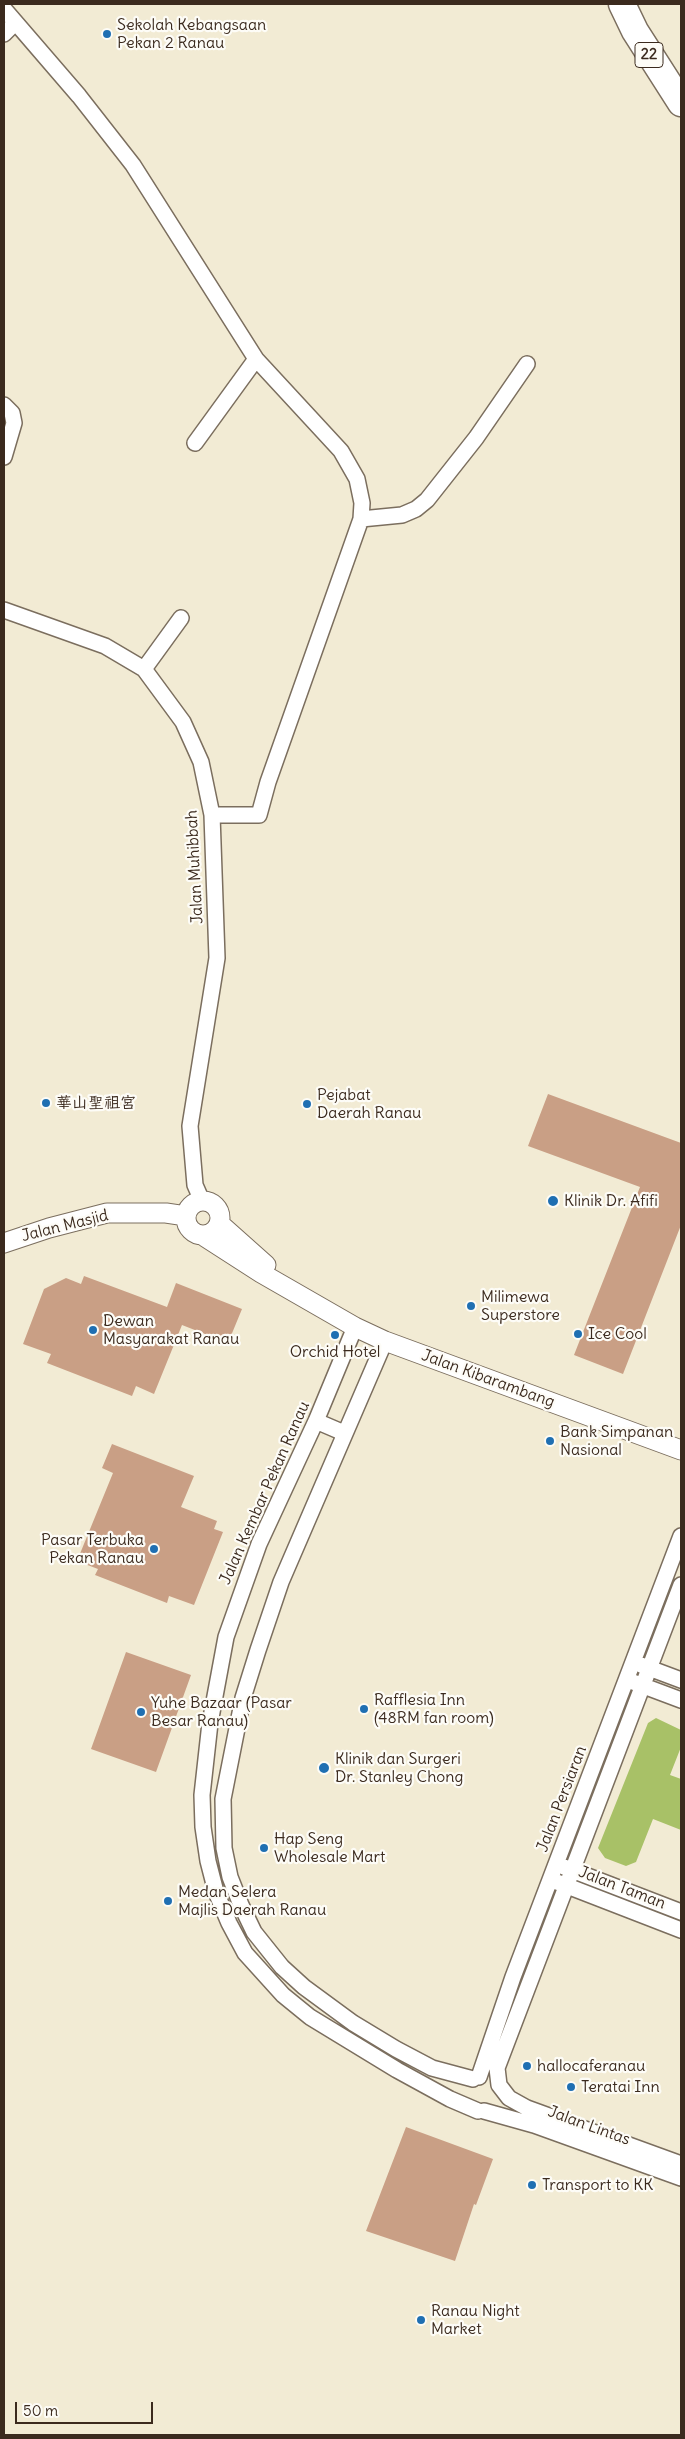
<!DOCTYPE html>
<meta charset="utf-8">
<style>
body{margin:0}
#map{position:relative;width:685px;height:2439px;overflow:hidden;background:#f2ebd4;font-family:Delius,sans-serif}
canvas{display:block}
.frame{position:absolute;inset:0;border:5px solid #3b2a1e;pointer-events:none}
.scale{position:absolute;left:15px;top:2402px;width:138px;height:22px;box-sizing:border-box;border:2px solid #3b2a1e;border-top:0;padding-left:6px;font-size:15px;line-height:18px;white-space:nowrap;color:#3b2a1e;-webkit-text-stroke:4px #fdfcf7;paint-order:stroke}
</style>
<div id="map">
<canvas width="685" height="2439"></canvas>
<div class="frame"></div>
<div class="scale">50 m</div>
</div>
<script>
const c = document.querySelector('canvas').getContext('2d');
c.lineJoin = 'round';
function paint(path, color) { c.fillStyle = color; c.fill(path, 'evenodd'); }
const toPath = rows => new Path2D(rows.map(r => 'M' + r).join(''));
function strokePath(path, color, width, dash) { c.strokeStyle = color; c.lineWidth = width; c.lineCap = dash ? 'butt' : 'round'; c.setLineDash(dash || []); c.stroke(path); }
function drawText(font, color, halo, rows, align = 'center') {
  c.font = font + ' Delius,"LXGW WenKai TC",sans-serif'; c.lineWidth = 4.5; c.setLineDash([]); c.textBaseline = 'middle'; c.strokeStyle = halo; c.fillStyle = color; for (const [text, x, y, turn = 0] of rows) {
    c.save(); c.translate(x, y); c.rotate((+turn || 0) * Math.PI / 180); c.textAlign = isNaN(turn) ? turn : align; if (halo) c.strokeText(text, 0, 0); c.fillText(text, 0, 0); c.restore();
  }
}
paint(toPath([
 [656,1718,681,1730,681,1747,670,1775,681,1779,681,1830,653,1819,636,1862,626,1866,605,1858,598,1848,648,1723]
]), '#a8c167');
paint(toPath([
 [548,1094,681,1143,681,1225,623,1374,574,1355,640,1187,528,1146],
 [84,1276,167,1307,176,1283,242,1309,228,1343,182,1325,154,1394,136,1386,132,1396,47,1363,51,1354,23,1344,44,1289,66,1278,81,1284],
 [112,1444,194,1476,181,1507,217,1521,214,1529,223,1532,194,1605,169,1596,167,1603,95,1575,98,1569,77,1561,113,1473,102,1468],
 [126,1652,191,1675,156,1772,91,1749],
 [406,2127,493,2159,476,2205,474,2204,455,2261,366,2231]
]), '#c99f85');
const minor = toPath([
 [4,9,79,96,133,165,256,359,341,451,357,479,362,503,361,519,268,782,259,815,212,815],
 [4,34,15,23],
 [4,405,12,413,14,423,4,457],
 [195,443,256,359],
 [361,519,402,515,416,509,427,500,476,438,527,364],
 [4,610,105,646,144,669,183,722,201,762,212,815,217,958,190,1126,195,1185,202,1201],
 [144,669,181,618],
 [355,1327,316,1421,259,1544,226,1637,210,1723,202,1795,203,1827,208,1861,216,1892,229,1923,245,1953,283,1995,310,2017,397,2070,450,2099,478,2111],
 [385,1341,281,1582,258,1650,243,1698,223,1799,224,1848,230,1877,241,1905,254,1932,282,1967,304,1987,353,2023,396,2049,432,2068,473,2079],
 [316,1421,344,1433],
 [681,1585,497,2068,499,2085,509,2098,527,2108,681,2164],
 [641,1665,681,1680],
 [633,1682,681,1700],
 [564,1867,681,1912],
 [557,1882,681,1930],
 [479,2077,513,1977,681,1536],
 [484,2111,534,2125,681,2178]
]);
const tertiary = toPath([
 '186 1218a17 17 0 1 1 34 0a17 17 0 1 1-34 0Z',
 [220,1224,266,1265],
 [202,1235,261,1273,355,1327,385,1341,681,1450],
 [4,1243,49,1228,107,1213,166,1213,186,1216]
]);
const trunk = toPath([
 [622,4,635,31,681,103]
]);
strokePath(minor, '#7b6e5e', 18);
strokePath(tertiary, '#7b6e5e', 21);
strokePath(trunk, '#7b6e5e', 29);
strokePath(minor, '#fff', 15);
strokePath(tertiary, '#fff', 19);
strokePath(trunk, '#fff', 26);
for (const [x, y, r, color] of [
 [107,34,5,"#1f6fb2"],
 [46,1103,5,"#1f6fb2"],
 [307,1104,5,"#1f6fb2"],
 [553,1201,6,"#1f6fb2"],
 [471,1306,5,"#1f6fb2"],
 [93,1330,5,"#1f6fb2"],
 [578,1334,5,"#1f6fb2"],
 [335,1335,5,"#1f6fb2"],
 [550,1441,5,"#1f6fb2"],
 [154,1549,5,"#1f6fb2"],
 [364,1709,5,"#1f6fb2"],
 [141,1712,5,"#1f6fb2"],
 [324,1768,6,"#1f6fb2"],
 [264,1848,5,"#1f6fb2"],
 [168,1901,5,"#1f6fb2"],
 [527,2066,5,"#1f6fb2"],
 [571,2087,5,"#1f6fb2"],
 [532,2185,5,"#1f6fb2"],
 [421,2320,5,"#1f6fb2"]
]) { const dot = new Path2D(); dot.arc(x, y, r, 0, 2 * Math.PI); c.fillStyle = color; c.fill(dot); strokePath(dot, '#fdfcf7', 2); }
for (const [x, y, w] of [
 [649,55,28]
]) { const box = new Path2D(); box.roundRect(x - w / 2, y - 12.5, w, 25, 4); c.fillStyle = '#fdfcf7'; c.fill(box); strokePath(box, '#3b2a1e', 1); }
drawText('bold 15px', '#3b2a1e', null, [
 ["22",649,55]
]);
drawText('16px', '#3b2a1e', '#fdfcf7', [
 ["Sekolah Kebangsaan",117,25],
 ["Pekan 2 Ranau",117,43],
 ["Pejabat",317,1095],
 ["Daerah Ranau",317,1113],
 ["華山聖祖宮",56,1103],
 ["Klinik Dr. Afifi",564,1201],
 ["Milimewa",481,1297],
 ["Superstore",481,1315],
 ["Dewan",103,1321],
 ["Masyarakat Ranau",103,1339],
 ["Ice Cool",588,1334],
 ["Orchid Hotel",335,1352,"center"],
 ["Bank Simpanan",560,1432],
 ["Nasional",560,1450],
 ["Pasar Terbuka",144,1540,"right"],
 ["Pekan Ranau",144,1558,"right"],
 ["Rafflesia Inn",374,1700],
 ["(48RM fan room)",374,1718],
 ["Yuhe Bazaar (Pasar",151,1703],
 ["Besar Ranau)",151,1721],
 ["Klinik dan Surgeri",335,1759],
 ["Dr. Stanley Chong",335,1777],
 ["Hap Seng",274,1839],
 ["Wholesale Mart",274,1857],
 ["Medan Selera",178,1892],
 ["Majlis Daerah Ranau",178,1910],
 ["hallocaferanau",537,2066],
 ["Teratai Inn",581,2087],
 ["Transport to KK",542,2185],
 ["Ranau Night",431,2311],
 ["Market",431,2329]
], 'left');
drawText('16px', '#3b2a1e', '#fdfcf7', [
 ["Jalan Muhibbah",195,867,-93],
 ["Jalan Masjid",65,1226,-14],
 ["Jalan Kibarambang",488,1379,20],
 ["Jalan Kembar Pekan Ranau",265,1493,-66],
 ["Jalan Persiaran",562,1799,-69],
 ["Jalan Taman",622,1888,21],
 ["Jalan Lintas",589,2126,20]
]);
</script>
